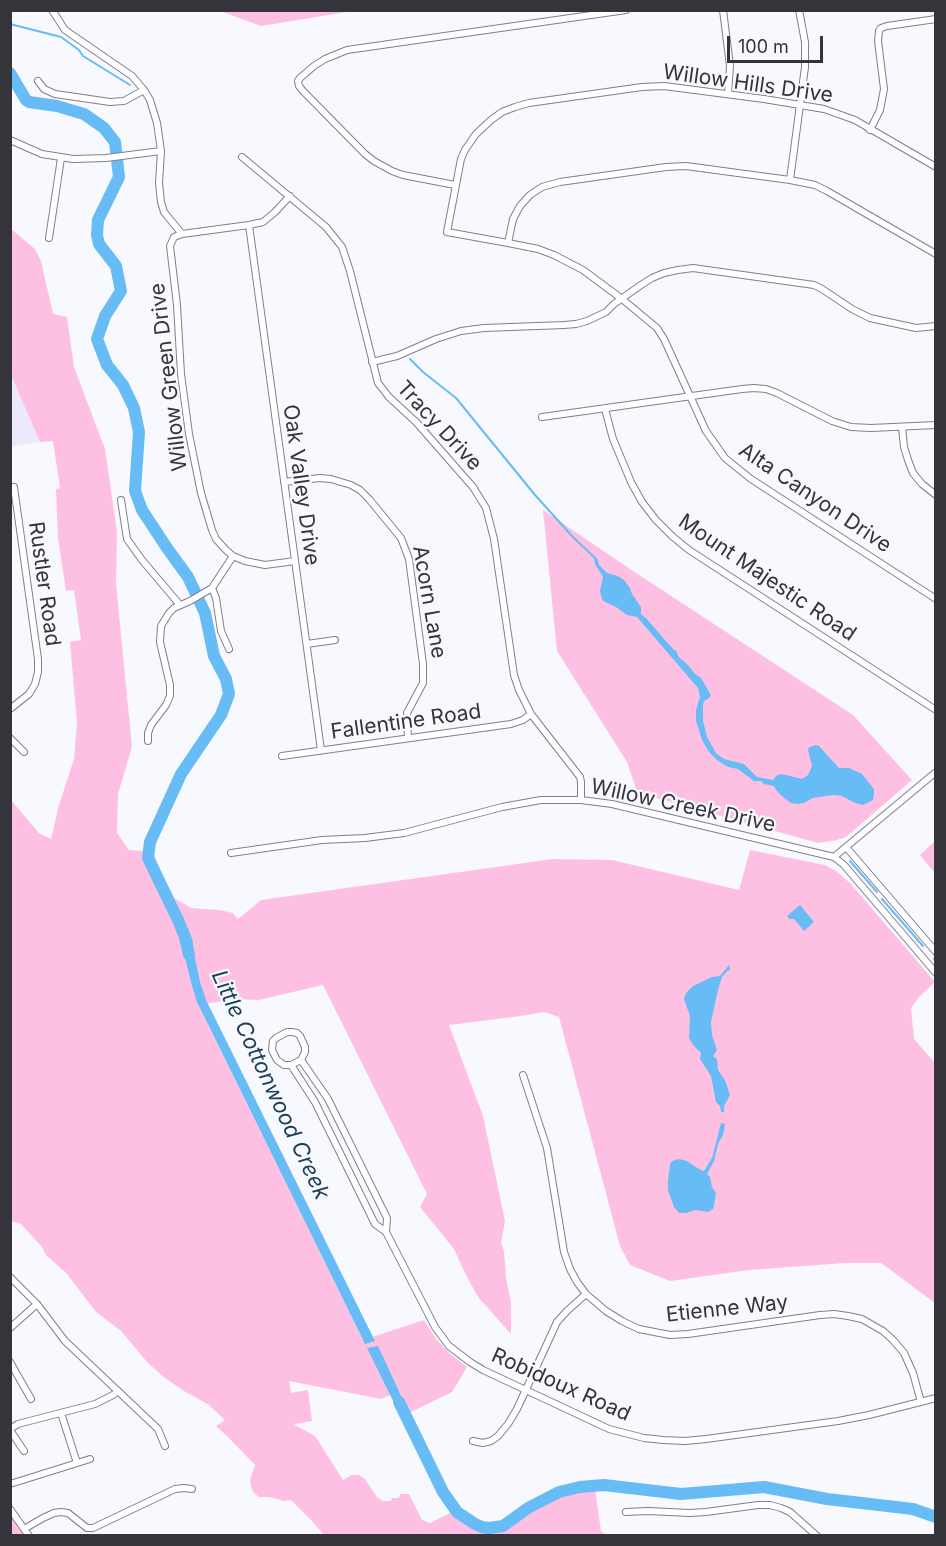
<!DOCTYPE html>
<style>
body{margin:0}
#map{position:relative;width:946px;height:1546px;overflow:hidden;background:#f8f8ff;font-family:Inter,sans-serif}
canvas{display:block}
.frame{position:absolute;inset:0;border:12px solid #34343a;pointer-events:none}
.scale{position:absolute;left:727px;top:36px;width:96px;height:27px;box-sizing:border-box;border:3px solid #34343a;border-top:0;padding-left:8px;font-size:18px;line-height:21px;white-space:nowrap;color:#34343a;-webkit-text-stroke:4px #f8f8ff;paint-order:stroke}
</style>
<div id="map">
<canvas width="946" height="1546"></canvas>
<div class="frame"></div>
<div class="scale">100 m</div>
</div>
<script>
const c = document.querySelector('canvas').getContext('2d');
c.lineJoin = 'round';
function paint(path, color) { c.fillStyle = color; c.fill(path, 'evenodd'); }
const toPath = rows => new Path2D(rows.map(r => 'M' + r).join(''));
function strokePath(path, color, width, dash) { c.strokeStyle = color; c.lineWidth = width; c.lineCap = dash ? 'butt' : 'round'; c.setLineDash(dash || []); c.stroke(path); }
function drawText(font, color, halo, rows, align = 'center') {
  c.font = font + ' Inter,sans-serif'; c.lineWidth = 4.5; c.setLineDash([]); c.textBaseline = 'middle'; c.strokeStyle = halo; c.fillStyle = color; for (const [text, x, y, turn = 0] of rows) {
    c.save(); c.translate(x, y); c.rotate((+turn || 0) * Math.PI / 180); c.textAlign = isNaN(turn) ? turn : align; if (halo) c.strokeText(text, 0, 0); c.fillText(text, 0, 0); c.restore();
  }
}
paint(toPath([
 [10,375,11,375,40,442,11,447]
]), '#ece9fd');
paint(toPath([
 [220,11,353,11,261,26],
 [11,229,35,249,41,261,53,314,67,317,74,367,105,449,117,532,116,584,132,747,118,794,117,833,129,850,142,851,154,855,165,880,174,898,191,908,219,910,233,913,238,919,261,900,553,859,612,860,739,890,750,850,825,865,836,871,850,883,935,982,919,997,911,1008,914,1039,935,1063,935,1303,881,1263,845,1263,749,1270,670,1281,630,1265,620,1246,559,1017,544,1012,521,1016,449,1025,483,1116,505,1221,501,1243,504,1251,506,1277,511,1303,511,1334,478,1297,466,1275,454,1249,420,1207,427,1194,323,985,259,1000,234,999,199,1005,210,1029,363,1340,424,1320,436,1339,449,1353,467,1367,452,1392,409,1413,399,1391,381,1399,289,1381,291,1393,308,1390,312,1421,295,1424,295,1425,315,1436,343,1480,351,1475,359,1475,365,1479,377,1497,383,1501,391,1501,392,1498,399,1498,400,1494,409,1494,422,1520,430,1523,450,1513,465,1524,481,1531,497,1532,514,1524,566,1491,582,1488,595,1489,601,1531,606,1535,324,1535,311,1520,291,1500,284,1501,269,1497,259,1497,254,1493,251,1487,250,1480,255,1465,227,1436,216,1426,225,1420,209,1405,184,1391,165,1378,147,1362,121,1331,96,1312,67,1274,46,1255,42,1247,21,1224,11,1221,10,799,39,833,51,839,59,805,74,759,77,723,70,642,81,640,74,590,66,591,58,538,56,489,60,488,53,441,40,442,11,375],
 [543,510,630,569,853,715,912,780,846,837,837,840,818,843,642,794,636,789,627,762,557,651],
 [935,841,935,873,920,855],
 [11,1515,24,1535,11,1535]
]), '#fec0e2');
paint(toPath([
 [595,558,597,558,599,565,607,573,618,576,624,580,630,588,632,594,641,607,641,614,646,618,672,648,677,652,678,656,681,659,688,665,695,674,701,678,711,695,709,698,704,701,703,705,703,721,707,737,716,753,724,759,744,764,757,777,773,780,777,775,782,774,802,779,808,775,812,766,808,750,809,747,816,745,819,746,839,768,849,768,862,774,874,789,874,795,873,800,863,805,855,803,842,796,833,795,813,798,804,803,798,804,791,803,783,797,776,790,774,786,764,784,761,781,754,781,738,769,728,767,717,760,709,752,702,740,696,721,696,710,700,697,698,688,637,617,627,615,616,607,605,602,602,599,600,591,603,577,595,564,594,559],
 [800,905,814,922,804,931,794,919,790,919,787,916],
 [192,937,194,953,200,982,206,1000,375,1341,365,1344,197,1002,192,986,181,941],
 [729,965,730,970,727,971,722,977,718,990,711,1022,712,1035,717,1050,713,1056,717,1059,718,1070,725,1080,730,1095,724,1106,724,1112,721,1112,720,1106,716,1102,711,1076,700,1059,701,1053,693,1045,689,1038,690,1016,684,999,686,993,693,986,712,977,720,976],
 [721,1123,725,1124,723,1135,718,1144,714,1161,707,1174,710,1177,712,1187,716,1193,714,1206,713,1209,708,1212,696,1210,686,1213,679,1213,674,1207,668,1190,668,1181,670,1164,672,1161,679,1159,687,1161,699,1169,704,1171,712,1158],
 [378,1346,409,1413,401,1417,367,1348]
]), '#67bcf5');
strokePath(toPath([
 [10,24,61,37,79,50,83,56,130,85],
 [410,359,423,372,456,398,535,495,572,536,595,558],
 [850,861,877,892],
 [882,899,923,946],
 [934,959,936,961]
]), '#67bcf5', 2);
strokePath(toPath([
 [10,73,26,100,29,102,57,106,84,114,104,128,115,142,119,177,98,220,97,235,99,244,116,266,121,291,105,316,97,339,107,365,123,385,134,408,139,432,135,491,142,510,167,548,188,577,205,613,214,656,226,679,229,694,221,715,181,774,150,842,148,858,178,920,185,937,189,955],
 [399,1402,443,1492,457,1512,475,1524,482,1527,489,1528,503,1526,528,1508,559,1492,580,1487,604,1485,681,1494,764,1487,827,1499,913,1509,936,1517]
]), '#67bcf5', 12);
const minor = toPath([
 [52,10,65,30,132,76,144,90,150,100,157,123,161,151,159,183,161,202,164,212,182,234],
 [723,10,730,66,728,94],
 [38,81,44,89,55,94,110,102,124,101,144,90],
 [870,130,880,110,884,89,878,41,879,31,881,28,887,26,936,19],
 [10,140,42,154,73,159,106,158,161,151],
 [242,157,326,227,342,247,350,271,378,383,389,397,416,422,473,487,486,508,494,539,514,675,519,690,531,714,580,777,581,782,581,800],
 [936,167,855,120,824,109,764,99,664,86,642,87,529,103,515,107,502,112,491,120,476,134,465,150,461,159,447,232,508,243,538,249,554,255,583,270,622,299,645,318,657,328,664,339,706,431,725,458,751,479,936,599],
 [790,180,805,67,805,42,799,10],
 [455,185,403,175,392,171,374,161,365,154,303,91,299,86,298,81,300,78,314,66,325,59,347,50,626,10],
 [290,196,275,212,263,222,249,225,182,234,174,237,170,246,177,305,181,374,189,434,201,493,212,530,216,539,226,550,233,556,245,561,265,565,295,561],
 [249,225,321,750],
 [49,238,61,158],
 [508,243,513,219,520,206,530,195,542,187,560,182,666,167,686,166,790,180,815,185,827,191,936,254],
 [372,362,397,356,436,339,461,331,484,328,564,325,576,324,587,321,606,312,614,304,641,285,652,278,664,273,678,270,693,268,814,285,822,289,852,309,870,318,916,328,936,326],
 [605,409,613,439,631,482,642,502,656,520,672,536,689,550,936,710],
 [542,417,742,389,754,388,766,389,777,393,832,421,851,427,871,428,936,425],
 [902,427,904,447,908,460,913,473,922,484,936,495],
 [284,482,320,478,331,479,351,485,360,490,369,499,401,538,409,559,423,664,423,683,407,713,407,721,408,738],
 [10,488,14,487,38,659,38,672,35,684,29,694,10,709],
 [121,500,127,539,142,560,180,605],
 [212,588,216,598,221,631,229,649],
 [307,644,335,640],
 [10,738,24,752],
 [148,741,148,733,151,725,166,705,170,696,170,685,160,642,161,626,169,613,174,608,190,601,212,588,233,556],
 [282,756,511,724,523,720,531,714],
 [846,847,936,952],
 [231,853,322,840,365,838,404,833,502,807,541,800,581,800,612,804,834,857,844,865,936,973],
 [834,857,936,772],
 [301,1060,328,1099,387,1218,386,1232],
 [291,1065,301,1060,305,1052,305,1047,300,1036,297,1033,292,1032,287,1032,276,1038,273,1041,272,1050,277,1060,284,1065,291,1065,315,1102,375,1224,386,1232,435,1327,449,1346,470,1362,483,1370,609,1429,644,1438,663,1440,685,1441,706,1439,838,1421,869,1415,936,1398],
 [523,1075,547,1148,564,1252,570,1269,577,1282,586,1294,606,1311,622,1321,639,1329,670,1335,688,1334,820,1315,834,1314,848,1316,862,1319,883,1331,893,1340,904,1353,913,1373,921,1402],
 [10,1277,37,1304,65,1341,158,1429,165,1446],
 [10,1328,37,1304],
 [10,1362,31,1399],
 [61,1413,77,1463],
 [10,1429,18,1424,95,1404,113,1395,118,1391],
 [10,1430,24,1451],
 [473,1441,483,1443,491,1441,498,1436,508,1424,517,1409,557,1322,567,1311,586,1294],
 [10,1484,90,1459],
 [10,1509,29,1536],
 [626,1512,648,1511,690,1513,706,1512,758,1505,770,1505,781,1508,790,1512,817,1536],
 [24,1529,43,1518,54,1513,61,1512,68,1513,87,1528,93,1528,175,1489,184,1488,192,1489]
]);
strokePath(minor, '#817e8e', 8);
strokePath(minor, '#fff', 6);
drawText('21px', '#34343a', '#f8f8ff', [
 ["Willow Hills Drive",748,84,8],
 ["Willow Green Drive",169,377,-97],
 ["Tracy Drive",439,426,47],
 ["Oak Valley Drive",301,485,82],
 ["Alta Canyon Drive",815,498,34],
 ["Mount Majestic Road",767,578,34],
 ["Rustler Road",44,584,82],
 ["Acorn Lane",429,602,80],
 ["Fallentine Road",406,722,-8],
 ["Willow Creek Drive",683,806,12],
 ["Etienne Way",727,1309,-6],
 ["Robidoux Road",561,1385,24]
]);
drawText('italic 22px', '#1c4058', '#f8f8ff', [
 ["Little Cottonwood Creek",270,1085,65]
]);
</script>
